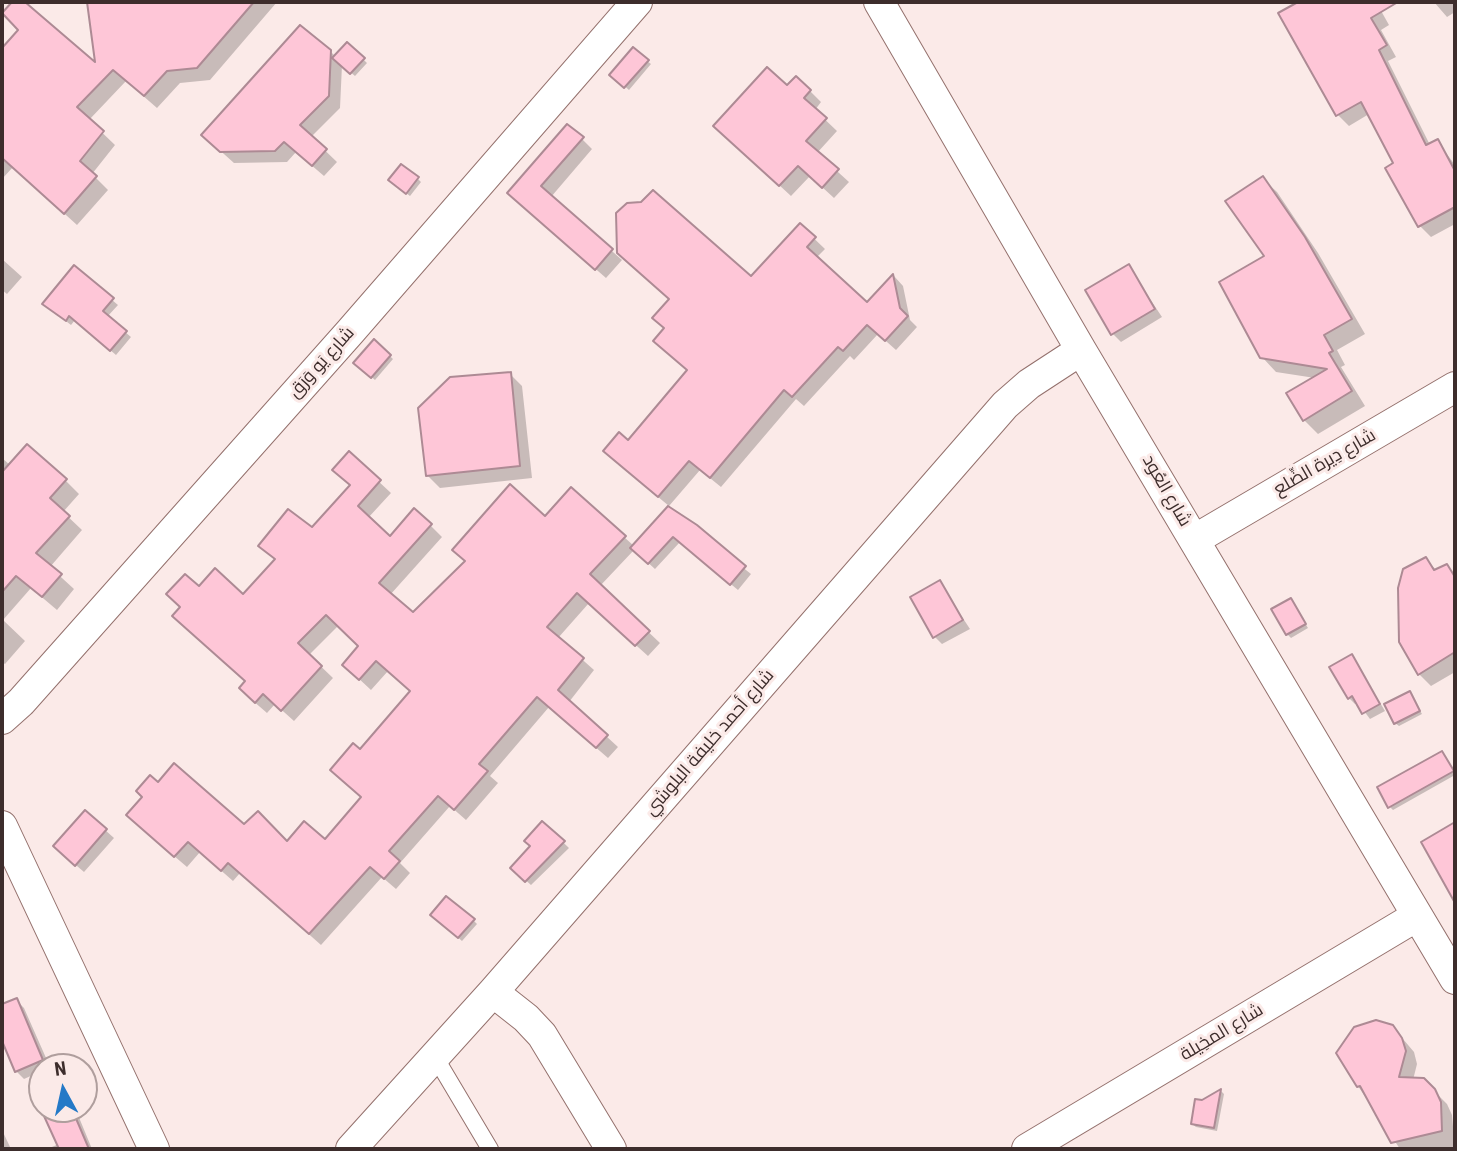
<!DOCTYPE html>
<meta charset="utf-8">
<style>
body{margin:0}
#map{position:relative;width:1457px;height:1151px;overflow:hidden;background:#fbeae8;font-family:"Roboto Condensed",sans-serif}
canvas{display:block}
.frame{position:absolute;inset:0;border:4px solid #3d2d2c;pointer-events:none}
.north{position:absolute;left:28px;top:1053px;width:70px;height:70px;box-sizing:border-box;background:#fbeae8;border:2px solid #af9e9d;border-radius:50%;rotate:352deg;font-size:19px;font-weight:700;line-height:28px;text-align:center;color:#3d2d2c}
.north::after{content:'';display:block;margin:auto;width:24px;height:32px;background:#2479c7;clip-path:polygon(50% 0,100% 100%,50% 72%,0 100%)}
</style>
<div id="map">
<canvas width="1457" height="1151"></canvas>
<div class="frame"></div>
<div class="north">N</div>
</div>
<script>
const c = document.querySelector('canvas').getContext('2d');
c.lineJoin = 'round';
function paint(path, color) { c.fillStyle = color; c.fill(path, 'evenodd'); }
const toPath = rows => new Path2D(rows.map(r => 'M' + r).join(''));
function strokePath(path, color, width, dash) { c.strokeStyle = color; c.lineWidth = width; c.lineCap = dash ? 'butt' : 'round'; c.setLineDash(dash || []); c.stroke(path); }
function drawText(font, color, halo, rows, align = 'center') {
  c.font = font + ' "Roboto Condensed",Cairo,sans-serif'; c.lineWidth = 6; c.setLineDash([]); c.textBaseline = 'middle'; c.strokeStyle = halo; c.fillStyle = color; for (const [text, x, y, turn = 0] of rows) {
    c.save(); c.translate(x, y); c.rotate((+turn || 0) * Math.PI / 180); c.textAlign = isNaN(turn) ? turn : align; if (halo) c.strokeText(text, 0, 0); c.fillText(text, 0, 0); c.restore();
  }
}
paint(toPath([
 [14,2,23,2,98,67,89,5,92,2,277,2,210,80,180,83,157,108,126,81,89,120,115,145,92,174,108,190,77,225,13,167,2,179,2,50,20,31,3,15],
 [1301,2,1374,2,1380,9,1389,25,1381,30,1396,57,1388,61,1430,145,1437,141,1455,165,1455,224,1431,237,1420,226,1387,168,1395,164,1369,114,1349,126,1338,115,1280,14],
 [1434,2,1455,2,1455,12,1447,17],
 [347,44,367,63,355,76,342,65,340,108,311,137,337,162,324,176,296,152,287,162,234,163,215,146,330,51,336,57],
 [647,61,651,64,629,90,612,75],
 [787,88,810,91,821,102,815,110,837,131,817,153,849,182,834,198,810,176,791,196,727,137],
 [582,139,592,149,551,197,622,260,606,278,520,203],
 [418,179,421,182,410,196,394,184],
 [1263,179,1277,192,1318,253,1365,334,1337,350,1345,365,1341,367,1365,406,1318,434,1304,420,1315,378,1276,372,1262,357,1267,257],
 [800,225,825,249,816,258,868,305,894,276,903,286,910,320,917,327,896,350,878,334,854,360,850,356,804,406,796,399,721,487,700,470,669,506,616,462,628,442,689,371,751,279],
 [2,259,22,277,7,294,2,290],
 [1128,266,1162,317,1121,342,1113,334],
 [74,268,118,305,107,317,131,337,116,355,75,320,71,325,50,309],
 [374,342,393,359,375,380,356,363],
 [510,374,522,386,532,478,440,488,428,476],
 [349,454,391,493,368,518,391,538,430,525,442,537,390,595,413,615,545,518,624,537,634,546,668,508,751,574,738,590,680,542,655,569,634,550,600,586,660,643,648,656,589,603,558,638,594,670,569,702,618,747,608,758,549,707,490,776,498,783,466,820,450,806,400,863,410,873,396,889,382,877,321,945,240,873,233,881,200,852,187,867,139,826,158,784,287,843,325,841,363,797,360,751,412,691,388,671,371,690,356,676,361,647,339,625,309,655,333,678,294,721,275,704,267,713,252,700,247,682,199,589,244,596,276,561,260,546,312,530,352,486],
 [2,458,10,465,65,480,79,494,63,512,82,530,50,567,74,589,57,610,31,588,3,620,25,641,5,664,2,662],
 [1426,559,1437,571,1446,566,1455,575,1455,672,1431,686,1419,674,1401,641],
 [939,582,970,629,942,644,935,637],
 [1291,600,1308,628,1291,638,1287,634],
 [1352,656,1385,711,1370,719,1358,703,1355,704,1349,698],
 [1410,693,1422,714,1399,726,1395,723],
 [1442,753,1455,775,1393,810,1390,807],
 [85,812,114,838,84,872,63,854],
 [543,823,569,848,531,885,512,868,532,846],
 [433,915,473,920,477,924,462,941],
 [16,1000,24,1008,50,1067,42,1067,42,1071,24,1079,16,1071,2,1037,2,1006],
 [1392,1026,1414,1052,1417,1064,1413,1080,1434,1091,1447,1104,1452,1115,1455,1149,1400,1149,1358,1086],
 [1221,1091,1224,1094,1217,1131,1196,1127,1192,1124,1202,1102],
 [66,1109,78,1115,92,1149,47,1149,59,1144],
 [2,1130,11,1149,2,1149]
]), '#0003');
const building = toPath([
 [12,2,25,2,95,62,87,2,254,2,197,68,167,71,144,96,113,70,77,107,104,131,80,161,97,176,64,214,2,158,2,48,18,30,2,13,12,2],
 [1298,2,1398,2,1371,18,1387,45,1379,50,1426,145,1438,139,1455,171,1455,207,1418,227,1385,168,1393,163,1361,102,1336,116,1278,13,1298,2],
 [300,25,331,50,329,96,300,125,327,149,312,166,284,142,275,151,220,152,201,135,300,25],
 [347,42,365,58,350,74,332,58,347,42],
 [633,47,649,60,624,88,609,75,633,47],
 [767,67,787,85,796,76,811,90,804,98,827,118,806,141,839,169,822,188,798,166,779,186,713,126,767,67],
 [567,124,584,137,541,186,613,249,595,270,507,193,567,124],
 [401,164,419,177,406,194,388,180,401,164],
 [1263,176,1305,237,1352,319,1324,335,1333,351,1329,353,1352,391,1303,421,1286,393,1327,369,1260,358,1219,282,1264,256,1225,201,1263,176],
 [653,190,751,276,800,223,816,237,807,247,867,302,893,274,900,308,908,316,885,341,867,325,843,351,838,347,792,397,784,390,710,478,689,461,658,497,603,451,619,432,628,440,687,370,653,341,664,328,652,318,669,299,617,253,616,213,627,203,641,202,653,190],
 [1129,264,1155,309,1111,335,1085,290,1129,264],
 [74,265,114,298,103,311,127,331,110,351,69,316,66,321,42,304,74,265],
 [374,339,391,355,371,378,353,363,374,339],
 [511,372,520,466,426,476,418,408,450,377,511,372],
 [27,444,67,479,50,498,70,516,36,553,62,574,42,597,16,576,2,592,2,472,27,444],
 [349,451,381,480,358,506,390,536,414,508,432,524,379,583,413,612,465,561,452,550,510,484,545,516,571,487,626,536,590,574,650,631,635,646,577,593,547,627,584,658,558,690,608,735,596,748,537,697,479,764,488,771,454,810,438,796,389,851,400,861,384,879,370,867,309,934,228,863,221,871,188,842,174,857,126,815,142,797,136,791,150,775,158,782,174,763,244,824,258,811,287,841,304,821,325,839,361,797,330,770,353,743,360,749,410,691,376,661,359,680,342,665,358,646,326,615,298,643,322,666,281,711,263,694,255,703,239,688,245,681,172,616,180,607,166,594,185,574,199,586,215,568,243,594,275,559,258,546,288,509,312,527,350,485,332,470,349,451],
 [668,506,697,525,746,566,730,585,673,537,648,564,630,548,668,506],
 [1426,557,1434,570,1447,564,1455,577,1455,652,1418,675,1399,642,1398,588,1403,569,1426,557],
 [940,580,963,620,933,638,910,597,940,580],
 [1291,598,1306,624,1286,635,1271,609,1291,598],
 [1352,654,1380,704,1362,714,1352,696,1348,699,1329,667,1352,654],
 [1410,691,1420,711,1394,724,1384,704,1410,691],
 [1442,751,1454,771,1388,808,1377,787,1442,751],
 [85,810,107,829,75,866,53,846,85,810],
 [542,821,565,841,525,882,510,868,530,846,524,841,542,821],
 [1455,822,1455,903,1421,842,1455,822],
 [446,896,475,919,458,938,430,915,446,896],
 [17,998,43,1060,15,1072,2,1041,2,1004,17,998],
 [1376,1020,1393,1025,1402,1038,1406,1051,1399,1077,1424,1078,1435,1089,1441,1102,1442,1131,1391,1143,1360,1086,1357,1087,1336,1053,1354,1027,1376,1020],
 [1221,1089,1214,1128,1191,1124,1195,1099,1202,1100,1221,1089],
 [62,1109,72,1109,89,1149,59,1149,44,1116,62,1109]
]);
paint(building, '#fec6d7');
strokePath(building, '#ad8a94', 2);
const lane = toPath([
 [434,1055,490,1149]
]);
const street = toPath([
 [879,2,1081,350,1455,979],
 [1194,540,1455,387],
 [2,719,21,702,350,332,637,2],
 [2,826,154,1149],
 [493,992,526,1018,542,1035,611,1149],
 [351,1149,493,992,1005,405,1029,384,1081,350],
 [1027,1149,1417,916]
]);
strokePath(lane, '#94716d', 18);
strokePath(street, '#94716d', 32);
strokePath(lane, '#fff', 16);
strokePath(street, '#fff', 30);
drawText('18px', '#3d2d2c', '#fbeae8', [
 ["شارع يَو وَرَق",322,363,-48],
 ["شارع دِيرة الضِّلع",1325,463,-30],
 ["شارع العُود",1166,491,60],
 ["شارع أحمد خليفة البلوشي",710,743,-49],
 ["شارع المخِيلة",1222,1033,-31]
]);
</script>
